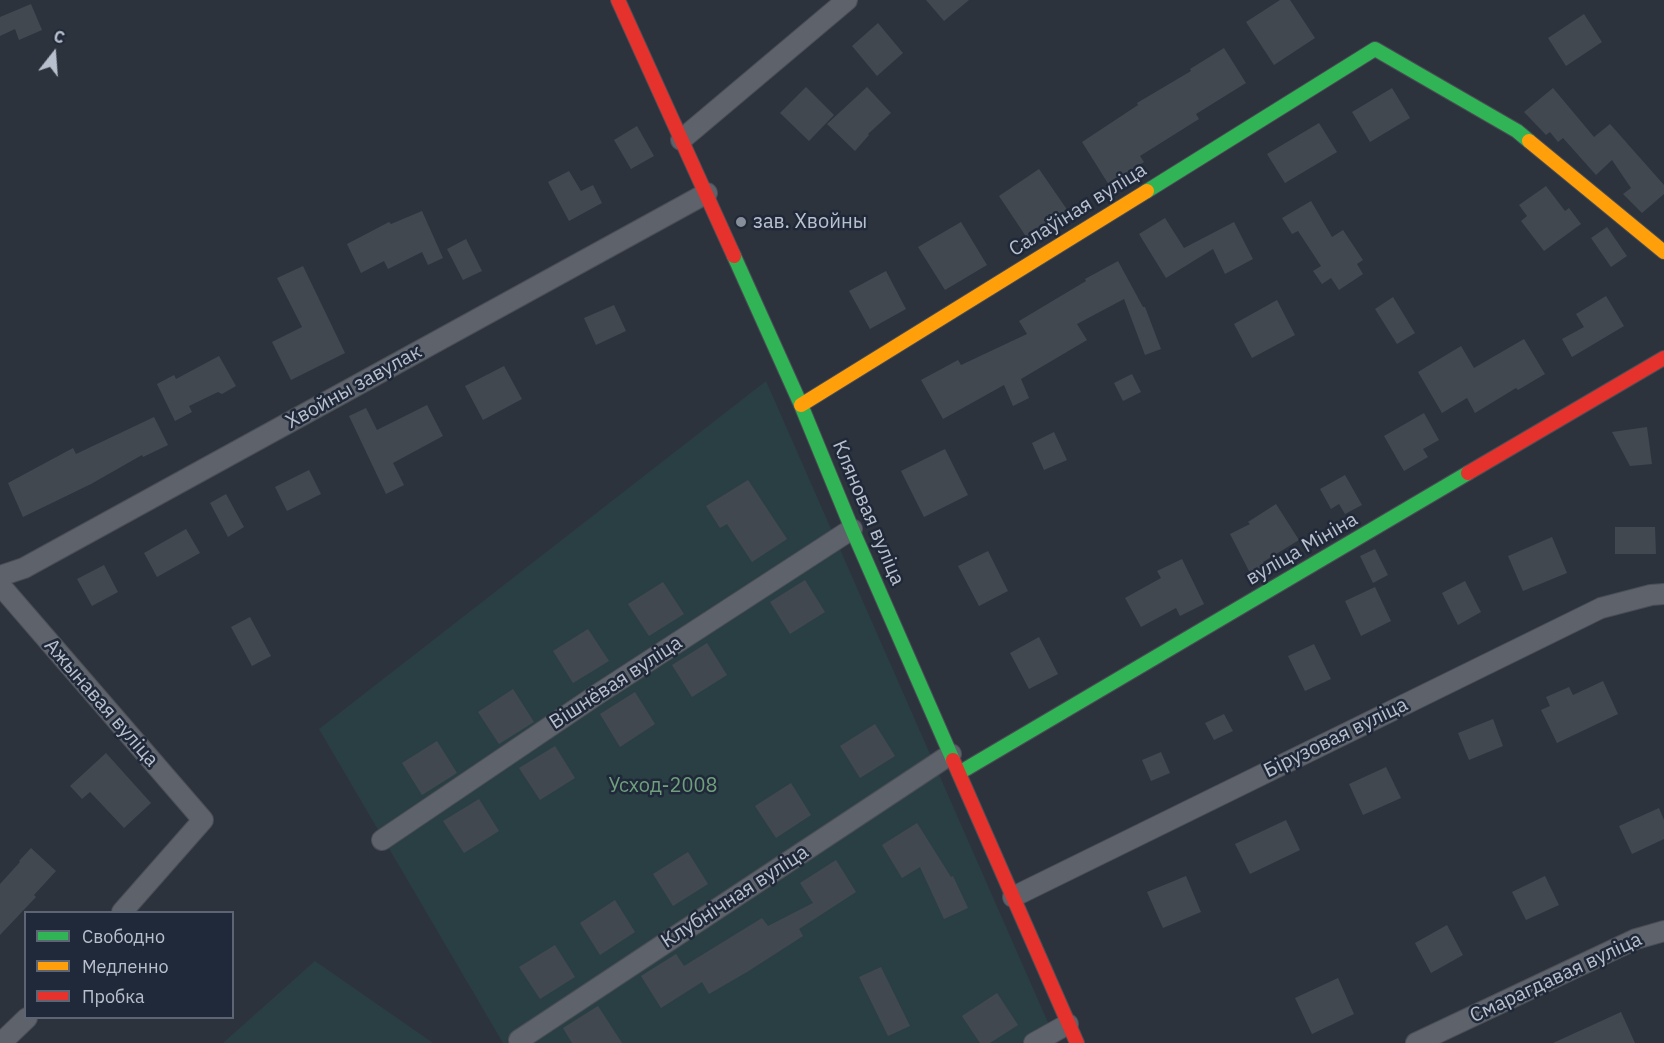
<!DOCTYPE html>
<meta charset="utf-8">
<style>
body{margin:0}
#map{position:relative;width:1664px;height:1043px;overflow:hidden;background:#2d333d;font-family:"IBM Plex Sans",sans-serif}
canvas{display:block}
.legend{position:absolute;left:24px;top:911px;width:210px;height:108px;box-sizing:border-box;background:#202939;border:2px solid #5d6574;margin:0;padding:8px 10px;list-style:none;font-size:18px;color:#b9c0cd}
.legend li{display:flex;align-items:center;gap:12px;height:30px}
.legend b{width:30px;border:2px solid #5d6574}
.north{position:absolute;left:24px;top:24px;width:60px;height:60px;-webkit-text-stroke:4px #202939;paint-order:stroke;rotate:17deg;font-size:16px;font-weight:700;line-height:24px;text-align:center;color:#b9c0cd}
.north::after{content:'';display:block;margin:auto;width:21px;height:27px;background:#b9c0cd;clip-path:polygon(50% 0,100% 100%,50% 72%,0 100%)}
</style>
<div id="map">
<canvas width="1664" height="1043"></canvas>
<ul class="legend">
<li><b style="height:8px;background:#30b455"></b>Свободно</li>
<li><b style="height:8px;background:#ff9f0a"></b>Медленно</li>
<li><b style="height:8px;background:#e5322d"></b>Пробка</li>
</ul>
<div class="north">С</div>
</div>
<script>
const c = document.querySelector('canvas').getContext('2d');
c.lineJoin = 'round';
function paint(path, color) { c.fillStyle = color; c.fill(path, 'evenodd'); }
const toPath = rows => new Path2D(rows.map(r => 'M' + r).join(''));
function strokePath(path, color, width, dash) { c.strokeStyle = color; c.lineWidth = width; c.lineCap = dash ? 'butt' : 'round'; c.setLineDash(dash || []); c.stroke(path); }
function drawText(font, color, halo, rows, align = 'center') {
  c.font = font + ' "IBM Plex Sans",sans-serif'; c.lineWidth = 5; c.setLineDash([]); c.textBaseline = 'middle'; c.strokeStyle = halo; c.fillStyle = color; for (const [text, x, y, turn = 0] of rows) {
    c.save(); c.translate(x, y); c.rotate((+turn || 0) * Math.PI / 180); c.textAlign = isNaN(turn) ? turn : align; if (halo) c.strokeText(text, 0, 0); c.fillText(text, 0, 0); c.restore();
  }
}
paint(toPath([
 [766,381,1057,1043,503,1043,319,729],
 [315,961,433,1043,223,1043]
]), '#2a3f44');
paint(toPath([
 [926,0,969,0,944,21],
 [1280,0,1290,0,1315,38,1274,65,1246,22],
 [31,4,42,30,19,40,15,29,0,36,0,17],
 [1584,14,1602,42,1566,66,1548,38],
 [878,23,903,53,877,76,852,46],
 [1224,48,1246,83,1196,114,1199,119,1140,156,1144,162,1109,185,1082,142,1138,105,1137,103,1191,71,1190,69],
 [806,87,834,115,809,141,780,113],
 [867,87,891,113,868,134,869,135,855,151,827,124],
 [1392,88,1410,118,1370,142,1352,112],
 [1553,88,1594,137,1610,124,1664,185,1664,194,1642,213,1623,194,1631,188,1612,160,1596,175,1563,138,1558,142,1550,132,1546,135,1524,112],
 [1319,123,1337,152,1285,183,1267,154],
 [637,126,654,156,631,169,614,140],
 [1039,169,1068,211,1027,238,999,196],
 [569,171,581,191,593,185,602,203,569,221,548,182],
 [1546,186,1565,211,1569,208,1581,224,1544,251,1521,221,1527,216,1519,205],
 [1311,201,1332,237,1343,230,1363,260,1357,264,1363,274,1339,290,1331,278,1322,284,1313,271,1321,266,1298,231,1292,234,1282,218],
 [422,211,443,258,428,265,422,252,388,269,384,261,361,273,347,244,389,222,391,224],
 [1165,218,1184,248,1234,222,1253,259,1225,274,1213,249,1166,278,1139,234],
 [961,222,987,265,945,290,918,247],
 [1607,227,1627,256,1611,267,1591,238],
 [466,239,482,271,463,280,447,249],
 [1118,261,1143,307,1145,307,1161,349,1145,355,1124,299,1077,324,1087,340,1021,379,1029,398,1013,406,1004,385,943,419,921,380,958,360,961,365,1027,334,1019,321,1086,281,1085,279],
 [303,266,345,353,291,380,272,342,302,327,277,278],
 [886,271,906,309,870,329,849,291],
 [1606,296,1624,326,1572,357,1562,339,1584,327,1576,314],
 [1393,297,1415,333,1397,344,1375,309],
 [1277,300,1295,335,1252,358,1234,324],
 [614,305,626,331,596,345,584,318],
 [1524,339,1545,374,1518,390,1516,388,1475,413,1467,398,1442,413,1418,372,1461,346,1474,368],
 [219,356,236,386,222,394,218,392,189,406,192,412,175,421,157,384,174,375,176,379],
 [504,366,522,399,483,420,465,386],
 [1132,374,1141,392,1123,401,1114,383],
 [427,405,443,436,393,463,404,485,386,494,349,416,366,408,377,430],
 [1424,413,1439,440,1423,449,1428,457,1404,471,1384,436],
 [154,417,168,445,143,457,142,455,91,484,23,517,8,483,73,448,76,454],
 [1647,427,1652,464,1630,466,1612,432],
 [1054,432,1067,460,1044,470,1032,443],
 [945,449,968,495,924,517,901,471],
 [309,470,321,494,287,511,275,487],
 [1345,475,1362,505,1345,514,1339,504,1331,509,1320,489],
 [748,480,787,539,752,562,727,524,720,528,706,506],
 [226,494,244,527,228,537,210,503],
 [1276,504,1299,540,1263,562,1265,566,1250,573,1230,534,1250,524,1248,522],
 [1615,527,1655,527,1656,554,1615,554],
 [186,529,200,553,157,577,144,553],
 [1552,537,1567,573,1523,591,1508,556],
 [1375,549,1388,575,1373,583,1360,556],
 [988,551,1008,591,979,606,958,566],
 [1182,559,1204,604,1180,616,1176,608,1141,627,1125,598,1161,578,1157,571],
 [104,565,118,592,92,606,77,579],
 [805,580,825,612,790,634,770,602],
 [1465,581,1481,612,1458,625,1442,593],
 [663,582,684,614,649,636,628,604],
 [1375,587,1391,621,1361,636,1345,601],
 [250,617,271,656,252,666,231,627],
 [588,629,609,661,573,683,553,651],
 [1039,637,1058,674,1029,689,1010,653],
 [707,643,727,675,692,697,672,665],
 [1314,644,1331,679,1305,691,1288,656],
 [1603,681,1618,714,1557,743,1541,710,1550,706,1546,697,1569,687,1573,695],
 [513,689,534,722,499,744,478,712],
 [635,692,655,724,620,747,600,714],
 [1224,714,1233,731,1214,740,1205,723],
 [1493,719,1503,746,1469,760,1458,733],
 [875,724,895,756,860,778,840,746],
 [437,741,457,773,422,795,402,763],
 [555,746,575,778,540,800,519,768],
 [1161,752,1170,773,1151,781,1142,760],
 [106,753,151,803,124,828,90,792,82,799,70,786],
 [1386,767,1401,798,1363,815,1349,784],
 [791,783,811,815,776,838,755,806],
 [479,799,499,831,464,853,443,821],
 [1659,808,1664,820,1664,839,1632,854,1619,826],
 [1286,820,1300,850,1250,874,1235,844],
 [917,823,951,877,953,876,968,908,944,919,920,867,902,878,882,845],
 [31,848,56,871,34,895,36,897,0,935,0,884,20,862,19,861],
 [688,852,708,884,673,906,653,874],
 [836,860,856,892,799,929,803,936,747,972,709,994,702,982,661,1008,641,976,676,954,684,966,762,918,768,926,813,903,800,883],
 [1186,876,1201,912,1163,928,1147,892],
 [1545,876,1559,905,1526,920,1512,892],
 [615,900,635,932,600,955,580,923],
 [1447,925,1463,955,1431,973,1415,943],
 [555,945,575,977,540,999,519,967],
 [881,967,910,1026,888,1036,859,977],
 [1338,978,1354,1014,1312,1034,1295,998],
 [997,993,1018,1025,990,1043,980,1043,962,1016],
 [598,1006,622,1043,572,1043,563,1028],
 [1621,1012,1635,1043,1553,1043]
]), '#424850');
const street = toPath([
 [681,140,847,0],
 [0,576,24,568,707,193],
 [0,585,203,820,122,912],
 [382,840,598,694,852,529],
 [1013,897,1601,608,1651,595,1664,594],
 [519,1040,951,754],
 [1,1043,27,1018],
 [1034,1043,1068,1024],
 [1416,1043,1636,939,1664,931]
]);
const fast = toPath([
 [1147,191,1375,49,1517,131,1529,141],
 [734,256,801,405,852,529,953,760],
 [959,773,1468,473]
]);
const slow = toPath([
 [1529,141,1664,252],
 [801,405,1147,191]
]);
const jam = toPath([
 [618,0,734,256],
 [1468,473,1664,358],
 [953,760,1077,1043]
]);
strokePath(street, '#4a4e56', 22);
strokePath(fast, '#4a4e56', 16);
strokePath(slow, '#4a4e56', 16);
strokePath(jam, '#4a4e56', 16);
strokePath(street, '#5e626b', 20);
strokePath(fast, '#30b455', 14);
strokePath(slow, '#ff9f0a', 14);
strokePath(jam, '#e5322d', 14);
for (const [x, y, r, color] of [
 [741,222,6,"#888f9b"]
]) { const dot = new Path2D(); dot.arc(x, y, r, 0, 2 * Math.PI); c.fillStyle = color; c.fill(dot); strokePath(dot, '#202939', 2); }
drawText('20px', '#b9c0cd', '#202939', [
 ["Салаўіная вуліца",1078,210,-32],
 ["Хвойны завулак",354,387,-29],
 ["Кляновая вуліца",868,513,67],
 ["вуліца Мініна",1302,549,-30],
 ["Вішнёвая вуліца",616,683,-33],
 ["Ажынавая вуліца",101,703,49],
 ["Бірузовая вуліца",1336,738,-26],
 ["Клубнічная вуліца",735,897,-33],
 ["Смарагдавая вуліца",1556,978,-25]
]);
drawText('20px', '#b9c0cd', '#202939', [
 ["зав. Хвойны",753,222]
], 'left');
drawText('20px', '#6f9f7c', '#202939', [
 ["Усход-2008",663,786]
]);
</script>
